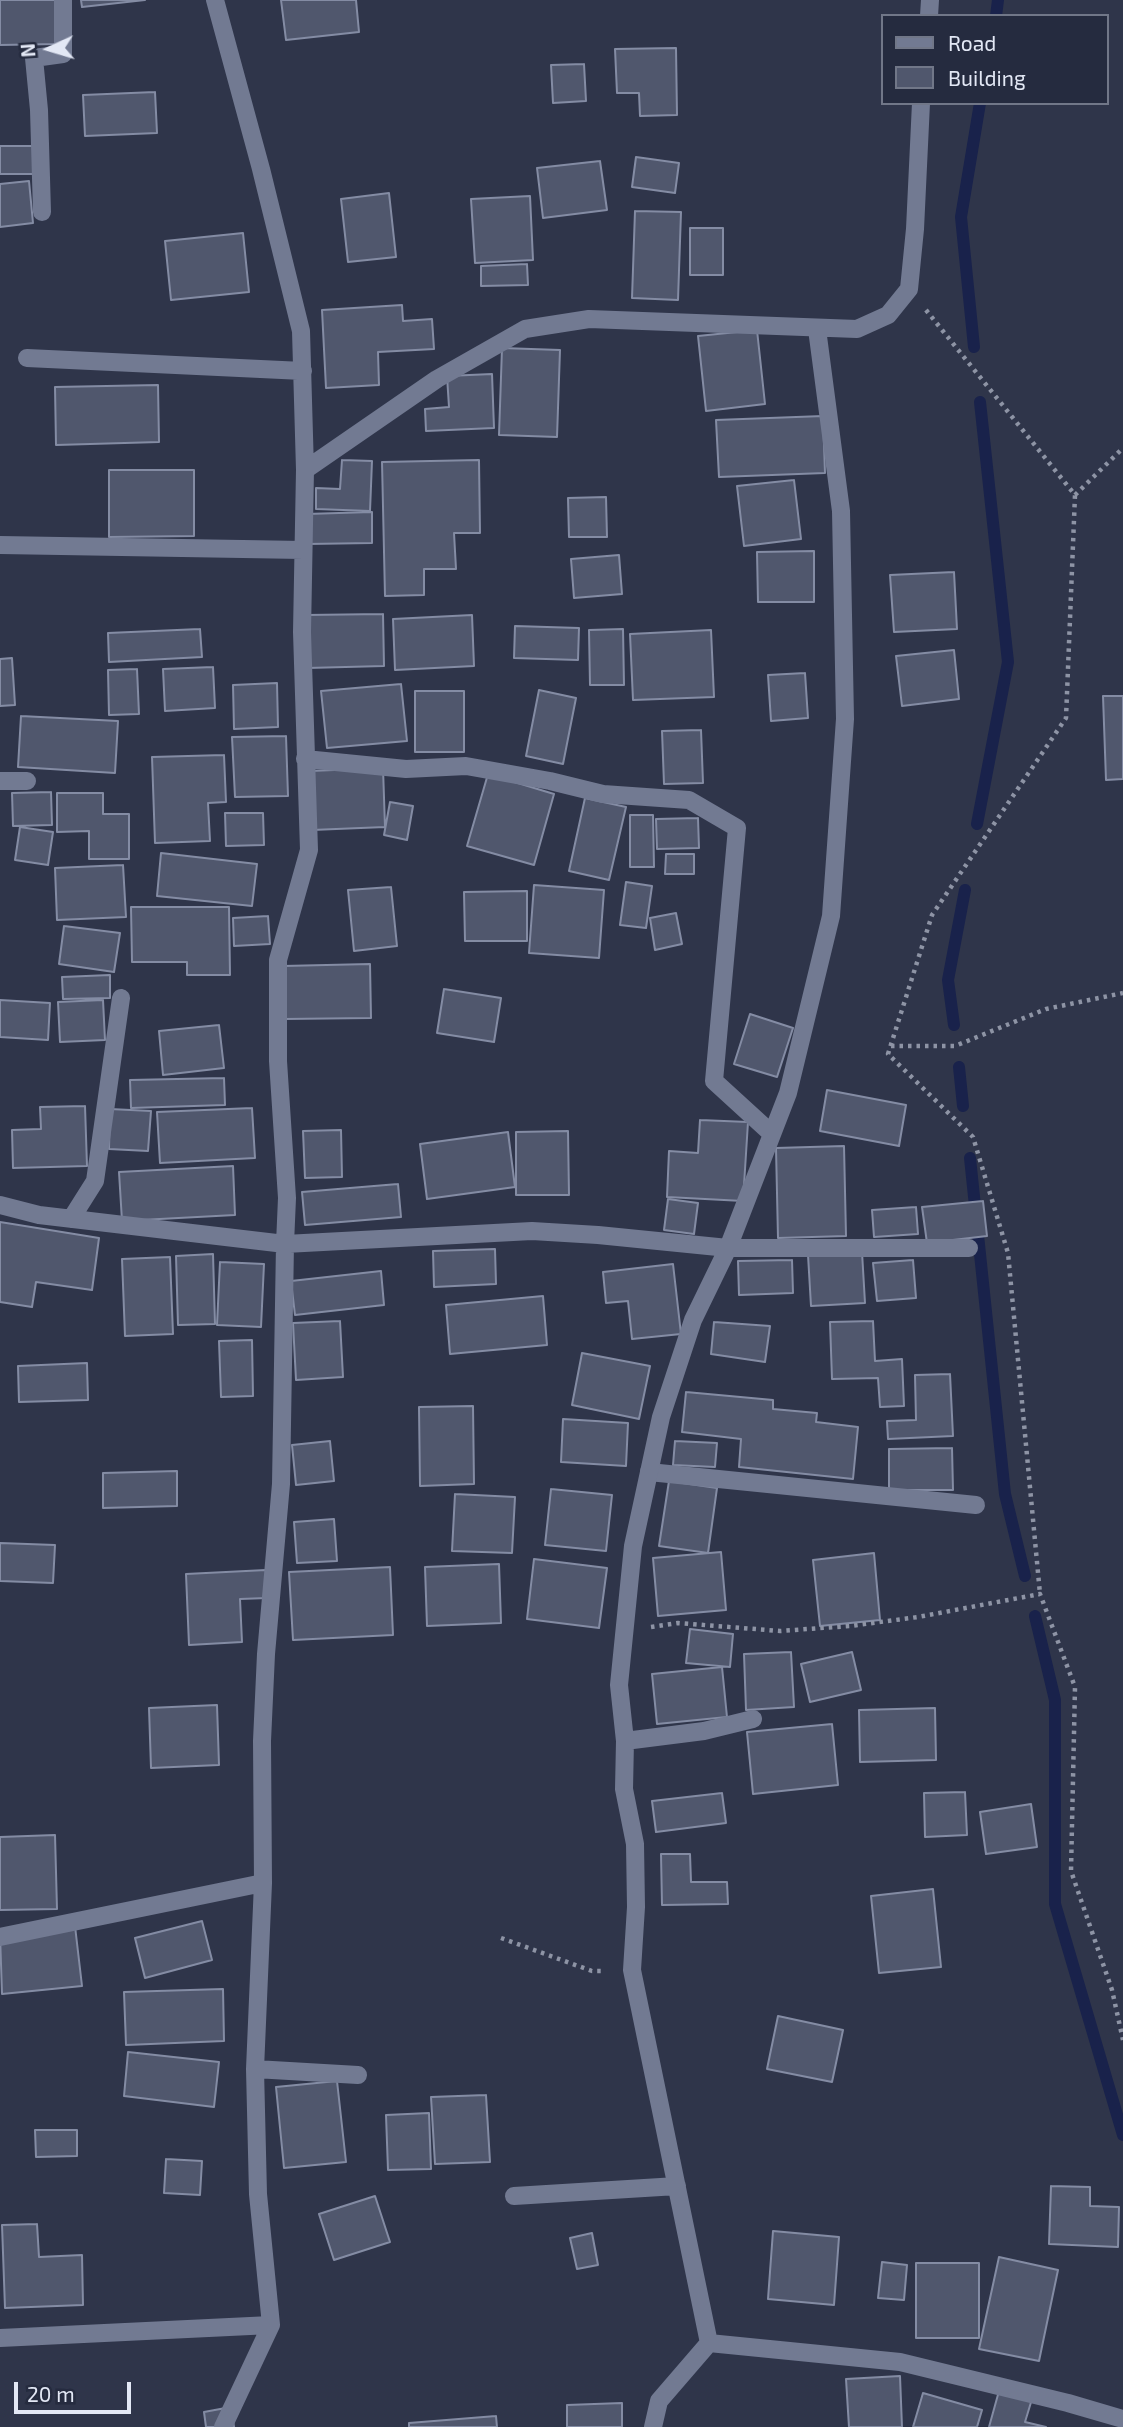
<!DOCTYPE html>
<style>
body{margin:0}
#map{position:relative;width:1123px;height:2427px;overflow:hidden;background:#2f354a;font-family:"Exo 2",sans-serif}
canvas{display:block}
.legend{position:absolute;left:881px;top:14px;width:228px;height:91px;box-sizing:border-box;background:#252b3f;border:2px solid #717788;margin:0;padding:9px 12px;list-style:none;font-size:21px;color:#e3e8f5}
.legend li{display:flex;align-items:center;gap:14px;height:35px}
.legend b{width:35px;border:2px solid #717788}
.north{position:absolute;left:14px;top:14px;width:70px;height:70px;-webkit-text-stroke:5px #252b3f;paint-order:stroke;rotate:266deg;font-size:19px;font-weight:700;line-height:28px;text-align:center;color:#e3e8f5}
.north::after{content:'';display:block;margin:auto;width:24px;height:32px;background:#e3e8f5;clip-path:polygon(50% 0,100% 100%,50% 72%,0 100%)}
.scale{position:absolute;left:14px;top:2382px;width:117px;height:32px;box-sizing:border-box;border:4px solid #e3e8f5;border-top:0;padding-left:9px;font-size:21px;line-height:24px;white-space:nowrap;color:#e3e8f5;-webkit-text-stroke:5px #252b3f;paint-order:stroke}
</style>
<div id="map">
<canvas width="1123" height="2427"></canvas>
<ul class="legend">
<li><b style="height:9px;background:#727a92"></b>Road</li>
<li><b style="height:19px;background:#50576d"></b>Building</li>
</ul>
<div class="north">N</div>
<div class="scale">20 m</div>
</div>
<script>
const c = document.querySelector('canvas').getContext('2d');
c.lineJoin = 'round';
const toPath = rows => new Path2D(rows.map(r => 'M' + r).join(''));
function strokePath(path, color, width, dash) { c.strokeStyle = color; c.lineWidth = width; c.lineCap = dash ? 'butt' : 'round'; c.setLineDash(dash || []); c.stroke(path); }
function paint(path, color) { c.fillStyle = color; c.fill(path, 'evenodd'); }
strokePath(toPath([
 [996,16,998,0],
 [974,347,961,217,980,103],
 [977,824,1008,662,980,402],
 [954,1025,948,980,965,890],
 [959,1067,963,1106],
 [970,1158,1005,1494,1025,1576],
 [1035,1616,1055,1700,1055,1904,1123,2135]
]), '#19224b', 12);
const building = toPath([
 [0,0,55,0,57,44,0,45,0,0],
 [81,0,145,0,82,7,81,0],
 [281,0,356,0,359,32,286,40,281,0],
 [676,48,677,115,640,116,639,93,617,93,615,49,676,48],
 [584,64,586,101,553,103,551,65,584,64],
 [155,92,157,133,85,136,83,95,155,92],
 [0,146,35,146,35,174,0,174,0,146],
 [636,157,679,163,675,193,632,187,636,157],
 [600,161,607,210,543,218,537,168,600,161],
 [29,181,33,223,0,227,0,184,29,181],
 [389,193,396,257,348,262,341,199,389,193],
 [530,196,533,260,475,263,471,199,530,196],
 [635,211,681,212,678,300,632,298,635,211],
 [690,228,723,228,723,275,690,275,690,228],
 [243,233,249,292,171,300,165,241,243,233],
 [527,264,528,285,481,286,481,266,527,264],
 [402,305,403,321,432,319,434,349,378,352,379,385,326,388,322,310,402,305],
 [757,330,765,404,706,411,698,336,757,330],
 [502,348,560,350,557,437,499,435,502,348],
 [492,374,494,428,426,431,425,409,449,407,447,376,492,374],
 [158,385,159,442,56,445,55,387,158,385],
 [823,416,825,473,719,477,716,420,823,416],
 [342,460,372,461,370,511,316,509,316,488,340,489,342,460],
 [479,460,480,533,454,533,456,569,424,569,424,595,385,596,382,462,479,460],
 [109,470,194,470,194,536,109,537,109,470],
 [794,480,801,539,744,546,737,486,794,480],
 [606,497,607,537,569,537,568,498,606,497],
 [372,512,372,543,307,544,306,514,372,512],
 [814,551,814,602,758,602,757,552,814,551],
 [619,555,622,594,574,598,571,559,619,555],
 [954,572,957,629,894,632,890,575,954,572],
 [383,614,384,666,307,668,306,615,383,614],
 [472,615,474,666,395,670,393,619,472,615],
 [515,626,579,628,578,660,514,658,515,626],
 [200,629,202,657,109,662,108,633,200,629],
 [623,629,624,685,590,685,589,630,623,629],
 [711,630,714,697,633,700,630,634,711,630],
 [954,650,959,699,902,706,896,656,954,650],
 [12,658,15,705,0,706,0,659,12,658],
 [213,667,215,708,165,711,163,669,213,667],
 [137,669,139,714,109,715,108,670,137,669],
 [805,673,808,718,771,721,768,675,805,673],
 [277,683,278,727,234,729,233,685,277,683],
 [401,684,407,741,327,748,321,691,401,684],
 [539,690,576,698,563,764,526,756,539,690],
 [415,691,464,691,464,752,415,752,415,691],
 [1103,696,1123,696,1123,779,1106,780,1103,696],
 [21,716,118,721,115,773,18,767,21,716],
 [701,730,703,783,664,784,662,731,701,730],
 [286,736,288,796,235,797,232,737,286,736],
 [224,755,226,802,208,803,210,841,155,843,152,757,224,755],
 [383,768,385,827,312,830,310,771,383,768],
 [488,774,554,794,534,865,467,846,488,774],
 [51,792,52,825,13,826,12,793,51,792],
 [57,793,103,793,103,814,129,814,129,859,89,859,89,831,57,832,57,793],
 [585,798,626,807,609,880,569,871,585,798],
 [390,802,413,806,407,840,384,835,390,802],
 [225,813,263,813,264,845,226,846,225,813],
 [630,815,653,815,654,867,630,867,630,815],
 [698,818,699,848,657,849,656,819,698,818],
 [20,827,53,832,48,865,15,860,20,827],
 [161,853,257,864,252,906,157,896,161,853],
 [666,854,694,854,694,874,665,874,666,854],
 [123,865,126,917,57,920,55,868,123,865],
 [626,882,652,886,646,928,620,925,626,882],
 [534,885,604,890,599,958,529,953,534,885],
 [391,887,397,946,354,951,348,890,391,887],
 [527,891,527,941,465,941,464,892,527,891],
 [131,907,229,907,230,975,187,975,187,962,132,962,131,907],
 [676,913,682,944,655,950,650,918,676,913],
 [268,916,270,944,234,946,233,918,268,916],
 [64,926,120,933,114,972,59,964,64,926],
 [370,964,371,1018,284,1019,283,966,370,964],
 [110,975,110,998,63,999,62,977,110,975],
 [444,989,501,998,494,1042,437,1033,444,989],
 [0,1000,50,1003,48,1040,0,1037,0,1000],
 [103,1000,105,1040,60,1042,58,1002,103,1000],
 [750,1014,793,1028,777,1077,734,1064,750,1014],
 [219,1025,224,1068,163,1075,159,1031,219,1025],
 [224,1078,225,1105,131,1108,130,1080,224,1078],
 [827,1090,906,1105,899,1146,820,1131,827,1090],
 [85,1106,87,1166,13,1168,12,1130,41,1129,40,1107,85,1106],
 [252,1108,255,1158,160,1163,157,1112,252,1108],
 [110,1109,151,1111,148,1151,109,1149,110,1109],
 [700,1120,748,1122,743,1201,667,1197,669,1151,698,1153,700,1120],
 [341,1130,342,1177,305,1178,303,1131,341,1130],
 [568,1131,569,1195,516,1195,516,1132,568,1131],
 [508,1132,515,1187,427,1199,420,1144,508,1132],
 [844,1146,846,1236,778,1238,776,1148,844,1146],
 [233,1166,235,1215,122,1221,119,1172,233,1166],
 [398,1184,401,1217,305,1225,302,1192,398,1184],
 [668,1199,698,1203,694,1234,664,1230,668,1199],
 [983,1201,987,1236,927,1243,922,1207,983,1201],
 [916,1207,918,1234,874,1237,872,1210,916,1207],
 [0,1222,99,1238,92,1290,36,1282,32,1307,0,1302,0,1222],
 [495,1249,496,1284,434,1287,433,1251,495,1249],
 [862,1252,865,1303,811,1306,808,1255,862,1252],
 [213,1254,215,1324,178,1325,176,1256,213,1254],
 [170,1257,173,1334,125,1336,122,1259,170,1257],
 [792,1260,793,1293,739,1295,738,1261,792,1260],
 [913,1260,916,1298,877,1301,873,1263,913,1260],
 [220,1262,264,1264,261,1327,217,1325,220,1262],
 [673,1264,681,1334,632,1339,628,1301,606,1303,603,1272,673,1264],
 [381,1271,384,1305,295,1315,291,1281,381,1271],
 [543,1296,547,1345,450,1354,446,1305,543,1296],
 [340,1321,343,1377,296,1380,293,1323,340,1321],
 [873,1321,875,1361,902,1359,904,1406,880,1407,878,1378,832,1379,830,1322,873,1321],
 [714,1322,770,1326,765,1362,711,1354,714,1322],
 [252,1340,253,1396,221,1397,219,1341,252,1340],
 [582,1353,650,1366,639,1419,572,1405,582,1353],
 [87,1363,88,1400,19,1402,18,1366,87,1363],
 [950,1374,953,1436,888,1439,887,1421,916,1420,915,1375,950,1374],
 [686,1392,773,1400,773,1409,817,1413,816,1422,858,1427,853,1479,739,1467,741,1439,682,1432,686,1392],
 [473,1406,474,1484,420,1486,419,1407,473,1406],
 [563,1419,628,1423,626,1466,561,1462,563,1419],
 [330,1441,334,1481,296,1485,292,1445,330,1441],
 [675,1441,717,1443,715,1467,673,1465,675,1441],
 [952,1448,953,1490,889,1490,889,1449,952,1448],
 [177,1471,177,1506,103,1508,103,1473,177,1471],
 [669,1481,717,1488,708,1553,659,1546,669,1481],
 [551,1489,612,1495,606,1551,545,1545,551,1489],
 [455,1494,515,1497,512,1553,452,1551,455,1494],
 [334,1519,337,1561,297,1563,294,1522,334,1519],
 [0,1543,55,1545,53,1583,0,1581,0,1543],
 [721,1552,726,1610,658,1616,653,1558,721,1552],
 [874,1553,880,1620,820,1626,813,1560,874,1553],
 [534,1559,607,1568,599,1628,527,1619,534,1559],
 [499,1564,501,1623,427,1626,425,1567,499,1564],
 [390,1567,393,1635,293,1640,289,1572,390,1567],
 [266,1570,267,1598,240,1599,242,1642,189,1645,186,1574,266,1570],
 [690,1629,733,1634,730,1667,686,1663,690,1629],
 [791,1652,794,1707,746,1710,744,1654,791,1652],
 [852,1652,861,1690,810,1702,801,1664,852,1652],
 [722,1667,727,1717,657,1724,652,1674,722,1667],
 [217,1705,219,1765,151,1768,149,1708,217,1705],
 [935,1708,936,1760,860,1762,859,1710,935,1708],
 [832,1724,838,1785,753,1794,747,1732,832,1724],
 [965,1792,967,1835,925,1837,924,1793,965,1792],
 [722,1793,726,1823,656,1832,652,1801,722,1793],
 [1031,1804,1037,1847,986,1854,980,1812,1031,1804],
 [55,1835,57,1909,0,1910,0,1837,55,1835],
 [661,1854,690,1854,691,1882,727,1882,728,1904,662,1905,661,1854],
 [933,1889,941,1967,879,1973,871,1896,933,1889],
 [202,1921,212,1960,145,1978,135,1938,202,1921],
 [75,1926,82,1986,2,1994,0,1934,75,1926],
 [223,1989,224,2041,126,2045,124,1992,223,1989],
 [778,2016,843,2030,832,2082,767,2069,778,2016],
 [128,2052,219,2062,214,2107,124,2096,128,2052],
 [337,2081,346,2162,284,2168,276,2087,337,2081],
 [486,2095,490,2162,435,2164,431,2097,486,2095],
 [429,2113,431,2169,388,2170,386,2115,429,2113],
 [35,2130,77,2130,77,2156,36,2157,35,2130],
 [166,2159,202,2161,200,2195,164,2193,166,2159],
 [1051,2186,1090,2187,1090,2206,1119,2207,1118,2247,1049,2244,1051,2186],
 [375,2196,390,2242,334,2260,319,2214,375,2196],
 [37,2224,39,2257,82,2255,83,2305,5,2308,2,2225,37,2224],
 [773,2231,839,2237,834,2305,768,2299,773,2231],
 [592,2233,598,2265,577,2269,570,2238,592,2233],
 [999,2257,1058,2270,1039,2361,979,2349,999,2257],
 [882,2262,907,2265,904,2300,878,2298,882,2262],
 [916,2263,979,2263,979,2338,916,2338,916,2263],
 [900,2376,902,2427,849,2427,846,2379,900,2376],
 [999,2391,1032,2399,1025,2422,1046,2427,989,2427,999,2391],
 [923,2393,982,2410,977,2427,913,2427,923,2393],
 [622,2403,622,2427,567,2427,567,2405,622,2403],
 [231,2407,234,2427,206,2427,204,2412,231,2407],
 [496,2416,497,2427,409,2427,409,2423,496,2416]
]);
paint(building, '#50576d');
strokePath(building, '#848ca4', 2);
strokePath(toPath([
 [926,310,1075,495,1066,718,932,915,888,1054,973,1137,1008,1253,1040,1594],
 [1075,495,1123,448],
 [891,1046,955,1046,1046,1009,1123,993],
 [651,1627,678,1623,780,1631,850,1626,918,1617,1040,1594,1075,1687,1071,1871,1112,1990,1123,2040],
 [501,1938,592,1971,603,1971]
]), '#8e94a5', 4.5, [3.5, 5]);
strokePath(toPath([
 [649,1472,976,1505]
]), '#727a92', 18);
strokePath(toPath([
 [215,0,261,169,301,331,305,470,302,632,309,850,278,960,278,1061,287,1198,285,1244,532,1231,598,1235,728,1248,693,1320,661,1417,633,1546,619,1685,625,1741,624,1789,635,1844,636,1907,632,1970,709,2343,900,2362,1068,2403,1123,2419],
 [929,16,930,0],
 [42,212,39,110,34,58,63,54,63,0],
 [817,329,841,511,845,719,831,916,788,1093,728,1248,969,1248],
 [27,358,303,371],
 [305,470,437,379,525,329,589,319,857,329,888,315,909,289,915,229,921,103],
 [0,545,303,550],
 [305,759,406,769,466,766,550,781,603,794,689,800,737,828,714,1081,772,1134],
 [0,781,27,781],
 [0,1205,39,1215,285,1244,281,1484,266,1654,262,1741,263,1883,255,2069,258,2194,271,2325,223,2427],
 [71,1219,95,1181,121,998],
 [625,1741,704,1731,753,1719],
 [0,1937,263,1883],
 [255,2069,358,2075],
 [514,2196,677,2186],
 [0,2338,271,2325],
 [653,2427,659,2401,709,2343]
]), '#727a92', 18);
</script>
